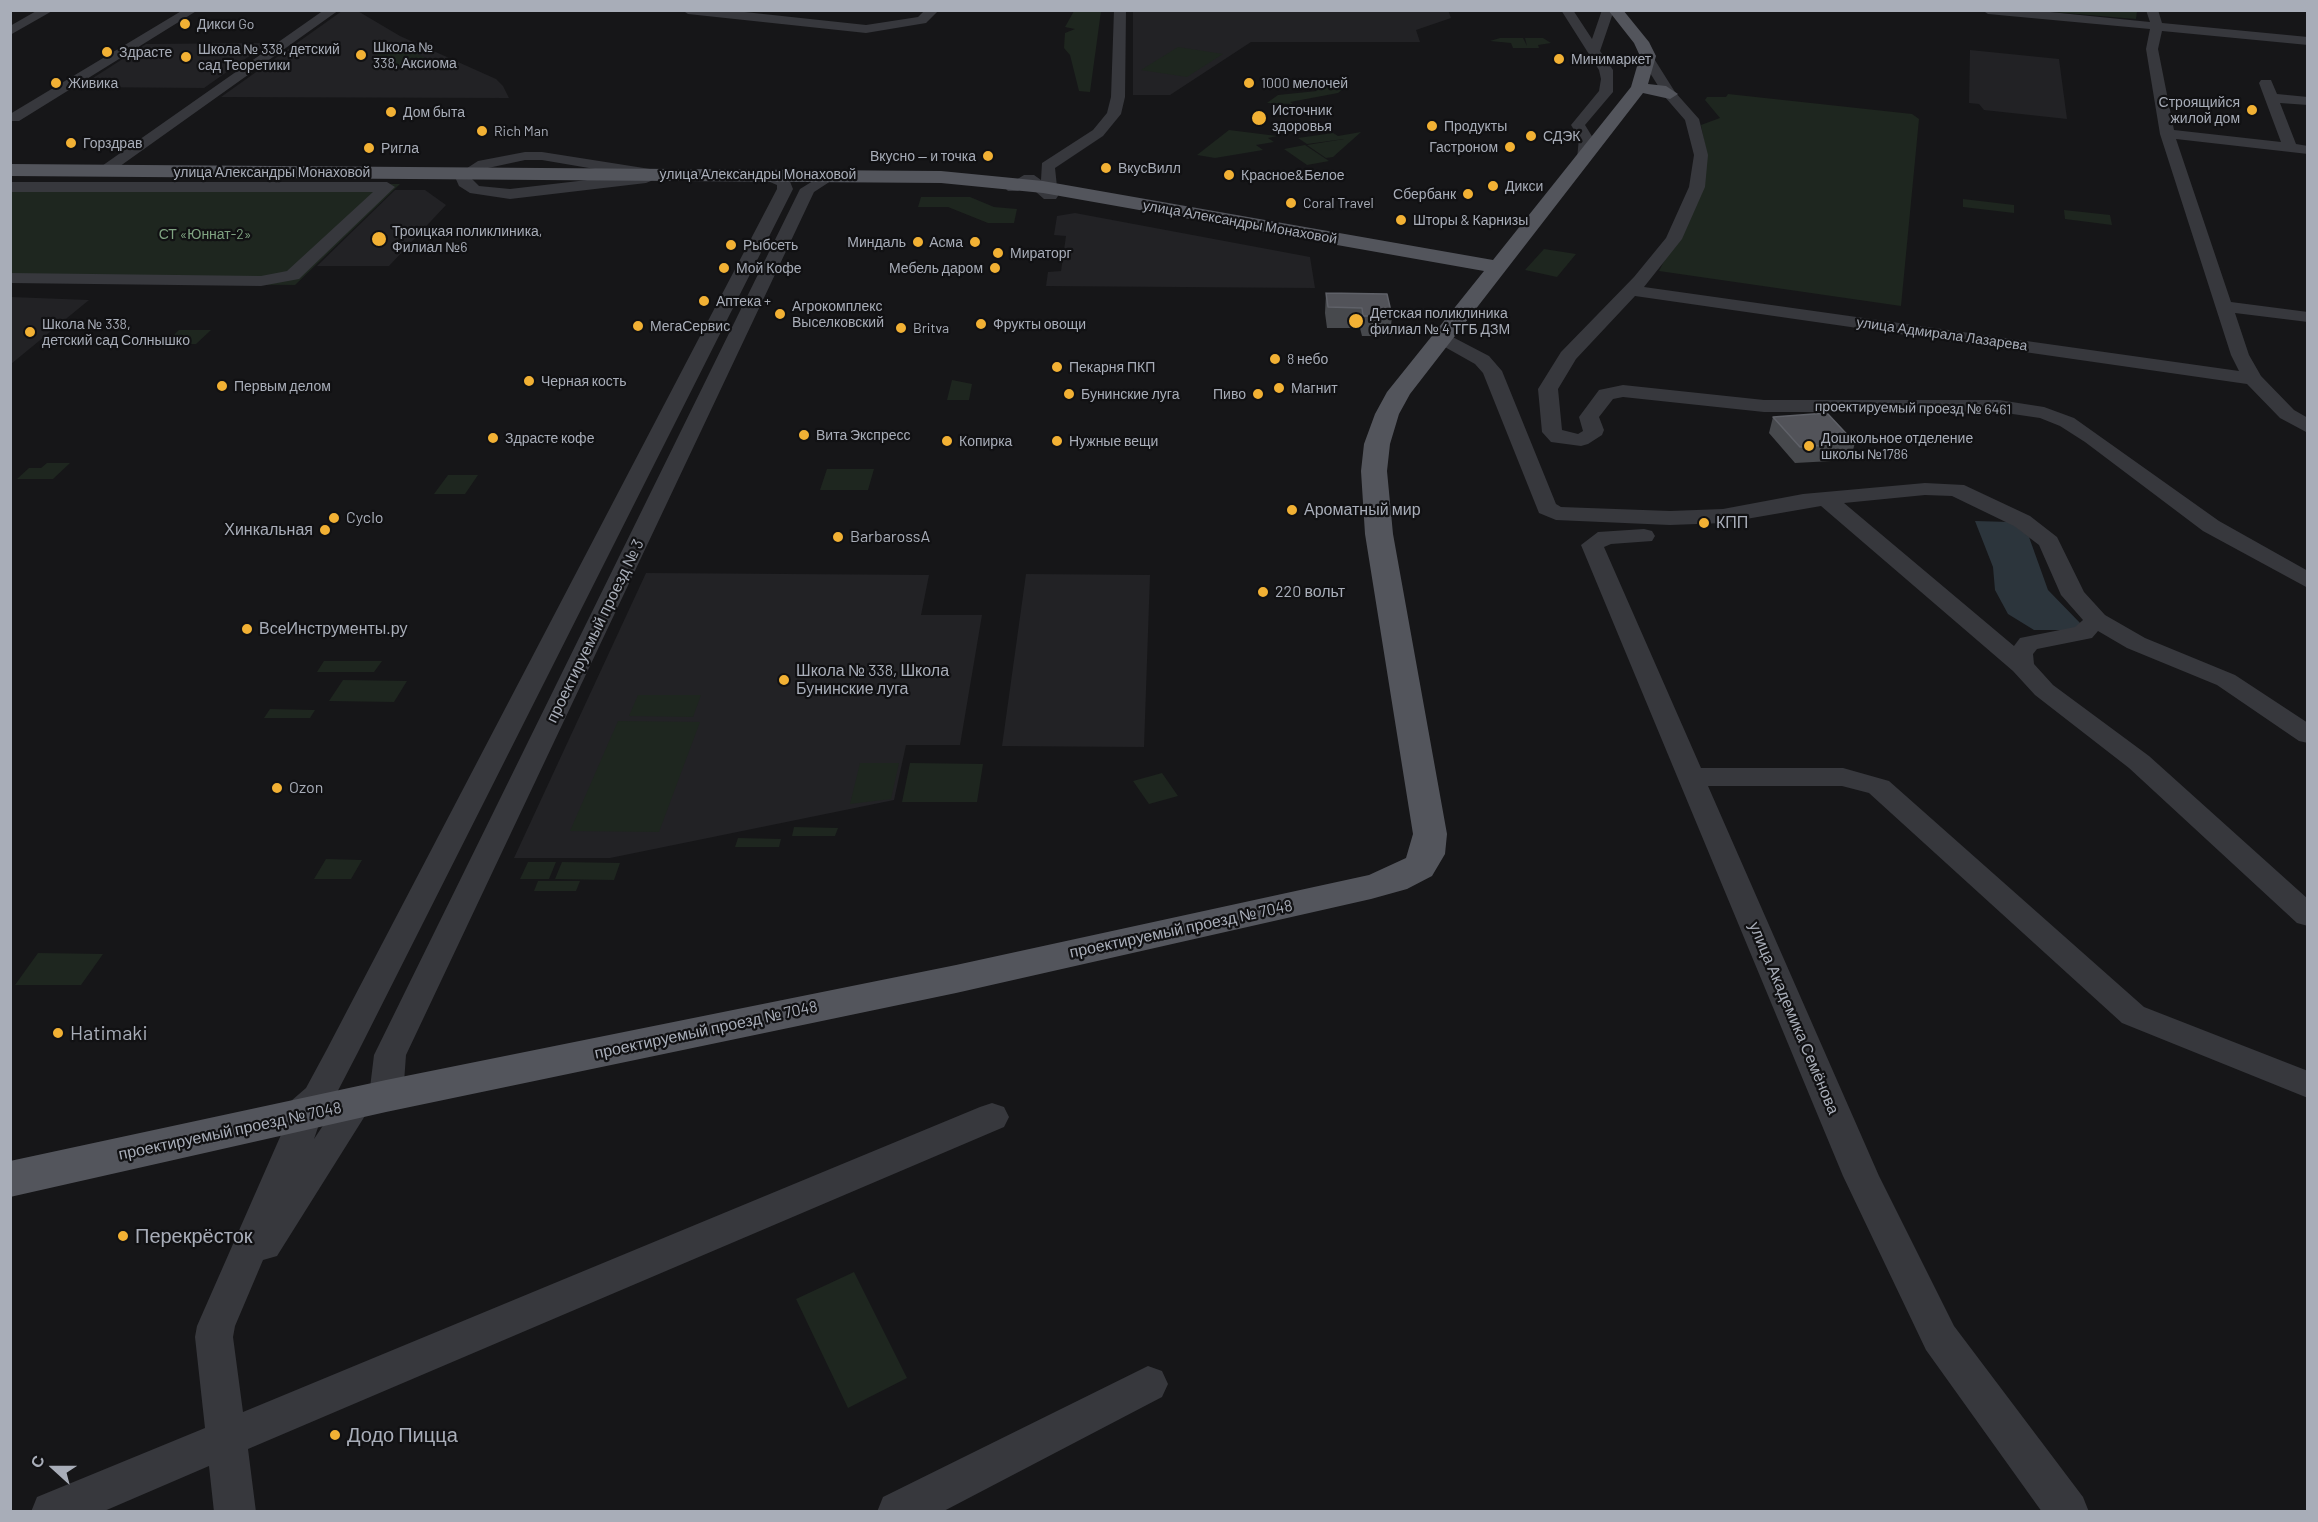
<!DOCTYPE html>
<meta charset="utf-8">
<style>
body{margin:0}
#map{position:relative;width:2318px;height:1522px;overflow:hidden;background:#161618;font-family:Barlow,sans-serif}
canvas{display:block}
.frame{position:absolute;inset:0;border:12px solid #a8adb8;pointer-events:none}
.north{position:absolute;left:24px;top:1438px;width:60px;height:60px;-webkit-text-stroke:4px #111113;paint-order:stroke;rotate:291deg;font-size:16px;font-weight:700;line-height:24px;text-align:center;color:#a8adb8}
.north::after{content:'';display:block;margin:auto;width:21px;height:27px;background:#a8adb8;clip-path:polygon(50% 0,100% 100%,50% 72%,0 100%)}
</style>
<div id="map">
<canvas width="2318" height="1522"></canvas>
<div class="frame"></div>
<div class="north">С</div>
</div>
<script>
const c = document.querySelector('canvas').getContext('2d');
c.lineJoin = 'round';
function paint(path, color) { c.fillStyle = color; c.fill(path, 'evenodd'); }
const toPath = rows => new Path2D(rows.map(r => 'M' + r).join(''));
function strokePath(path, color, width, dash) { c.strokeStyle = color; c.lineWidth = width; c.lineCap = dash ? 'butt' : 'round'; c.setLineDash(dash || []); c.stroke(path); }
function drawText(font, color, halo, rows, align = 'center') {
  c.font = font + ' Barlow,sans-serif'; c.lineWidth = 4.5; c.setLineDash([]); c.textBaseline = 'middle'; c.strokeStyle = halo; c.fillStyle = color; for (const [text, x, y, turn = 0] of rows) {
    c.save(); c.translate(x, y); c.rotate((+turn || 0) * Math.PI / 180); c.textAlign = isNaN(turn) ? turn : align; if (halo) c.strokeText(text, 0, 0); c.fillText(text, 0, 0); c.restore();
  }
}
paint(toPath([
 [356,10,400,36,496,79,503,86,509,98,221,97,342,11],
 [1448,10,1451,18,1416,30,1420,42,1251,42,1170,95,1133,95,1133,11],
 [268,43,204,88,79,87,146,44],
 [1970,50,2059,59,2067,119,1984,110,1979,104,1969,103],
 [395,190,425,190,446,205,389,266,317,266],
 [1075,213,1310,257,1315,288,1046,286,1048,272,1061,271,1066,236,1054,235,1057,216],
 [11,297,89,300,11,364],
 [646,573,929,575,921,615,982,615,960,745,906,745,894,800,610,858,514,858],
 [1026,574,1150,575,1144,747,1002,746]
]), '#222225');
paint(toPath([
 [1074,11,1101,11,1090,92,1079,91,1070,55,1064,48,1065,33,1075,29,1065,27],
 [2041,11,2137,10,2137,11,2136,19],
 [1500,38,1523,38,1527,46,1525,38,1543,38,1551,43,1538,45,1539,48,1513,48,1511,43,1490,41],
 [1178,47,1223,54,1187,77,1141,70],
 [404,48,430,60,401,66,375,54],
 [1305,82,1328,85,1333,88,1336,86,1345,87,1338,93,1290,102,1293,104,1267,103,1278,95,1317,91],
 [1728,94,1912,114,1919,119,1901,306,1659,271,1704,183,1707,156,1701,125,1720,118,1705,100,1707,97,1726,97],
 [1229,130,1277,136,1268,138,1274,142,1256,145,1263,150,1215,158,1197,155],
 [1361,132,1333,157,1326,158,1307,145,1344,139,1307,144,1298,138,1333,133,1338,136],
 [1305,145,1329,161,1307,165,1284,149],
 [11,183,400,184,295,285,11,282],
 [921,197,970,197,994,207,1017,209,1014,223,988,223,948,207,918,207],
 [1963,199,2014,205,2014,213,1963,207],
 [2064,210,2110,215,2112,225,2065,219],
 [1544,249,1576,254,1557,277,1525,270],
 [179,330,211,330,196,344,164,344],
 [952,380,972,384,969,400,947,400],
 [47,463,70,463,53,479,17,479,29,468,41,468],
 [827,469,874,469,868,490,820,490],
 [448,475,478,475,465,494,434,494],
 [324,661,382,661,374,672,317,672],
 [343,680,407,681,394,702,329,701],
 [638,695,701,695,693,717,629,716],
 [270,709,315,710,310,718,264,718],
 [618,721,700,722,659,832,570,831],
 [860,763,899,763,891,799,850,804],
 [910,763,983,764,977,802,902,802],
 [1162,773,1178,796,1149,804,1133,781],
 [794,827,838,828,835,836,792,836],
 [738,838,781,839,779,847,735,847],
 [326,859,362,860,351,879,314,879],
 [528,862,556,862,549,879,520,879],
 [562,862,620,863,614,880,555,879],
 [538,881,580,881,576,891,534,891],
 [38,953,103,954,81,985,15,985],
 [854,1272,907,1378,848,1408,796,1299]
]), '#1e261f');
paint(toPath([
 [1975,521,2010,522,2029,537,2048,590,2081,624,2072,630,2034,630,2008,614,1995,590,1993,567]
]), '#2c353c');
paint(toPath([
 [38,10,54,10,10,35,10,26,38,10],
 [183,10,198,10,19,121,10,121,10,114,183,10],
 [324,10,339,10,109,174,99,174,96,171,99,168,324,10],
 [682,10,726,10,866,25,918,17,925,10,939,10,926,23,866,33,688,14,682,10],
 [1114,10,1126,10,1125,97,1121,114,1103,136,1055,168,1058,196,1056,199,1044,199,1028,185,1018,191,1008,191,1005,188,1008,185,1024,175,1034,175,1041,180,1042,163,1093,130,1107,113,1111,97,1114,10],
 [1561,10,1573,10,1592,39,1602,10,1614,10,1600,51,1613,70,1613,92,1585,125,1593,138,1591,159,1584,163,1577,159,1579,138,1571,125,1599,91,1601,79,1599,70,1561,10],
 [1982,10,2030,10,2150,22,2146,10,2158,10,2162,23,2308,37,2308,45,2162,31,2158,49,2174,130,2281,142,2259,83,2261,80,2271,80,2277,94,2308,97,2308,105,2280,103,2296,144,2308,146,2308,154,2176,139,2231,302,2308,312,2308,322,2235,313,2249,355,2261,376,2294,410,2308,418,2308,433,2280,418,2247,384,1635,296,1576,359,1558,389,1562,430,1578,434,1583,431,1579,417,1599,390,1623,385,1764,400,1999,400,2044,407,2074,418,2219,521,2308,571,2308,588,2203,531,2085,442,2060,426,2040,418,1999,412,1764,412,1623,397,1613,399,1599,417,1604,430,1602,435,1588,444,1581,446,1551,442,1542,432,1538,389,1561,352,1634,277,1666,238,1689,187,1694,155,1685,120,1665,97,1642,60,1648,56,1653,57,1675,92,1699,119,1708,155,1705,187,1682,239,1644,287,2239,371,2231,355,2160,134,2146,49,2150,29,1988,14,1982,10],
 [525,152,542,152,650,169,658,174,651,181,646,183,510,199,470,193,459,186,455,177,458,174,478,161,525,152],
 [525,160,542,160,630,175,510,189,479,186,471,178,488,168,525,160],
 [771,174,789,179,793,189,357,1054,330,1106,323,1113,314,1139,344,1094,356,1090,369,1096,374,1055,800,189,821,176,831,176,834,179,814,192,406,1055,403,1096,398,1105,386,1109,373,1103,277,1256,263,1260,235,1326,233,1337,243,1412,980,1107,992,1103,1004,1107,1009,1117,1004,1127,248,1449,256,1512,214,1512,209,1466,102,1512,31,1512,37,1497,205,1428,195,1337,197,1326,284,1128,278,1118,283,1108,306,1088,326,1051,777,189,777,185,763,179,771,174],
 [10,182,387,182,395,187,299,279,261,286,10,283,10,273,261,276,287,271,373,192,10,192,10,182],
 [1443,332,1489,356,1502,371,1556,504,1561,507,1670,511,1723,509,1803,494,1925,483,1964,485,2030,516,2057,537,2084,592,2105,615,2145,638,2235,675,2308,723,2308,743,2299,741,2217,685,2127,648,2098,631,2092,638,2037,649,2033,654,2034,664,2053,685,2149,756,2308,899,2308,926,2297,923,2129,768,2035,695,2013,671,1821,506,1723,523,1670,525,1556,520,1539,513,1483,373,1475,364,1436,342,1434,338,1436,334,1443,332],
 [1925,495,1952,496,2014,526,2039,545,2061,595,2083,620,2075,627,2020,638,2014,646,1844,503,1925,495],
 [1644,529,1652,531,1655,536,1652,541,1611,544,1604,547,1701,768,1843,768,1889,781,2144,1007,2308,1071,2308,1098,2122,1023,1869,793,1842,786,1708,786,1879,1176,1954,1326,2083,1497,2089,1512,2042,1512,1926,1350,1843,1176,1581,545,1598,532,1644,529],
 [1148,1366,1162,1371,1168,1384,1162,1397,942,1512,877,1512,883,1497,1148,1366]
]), '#37383d');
paint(toPath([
 [1608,10,1623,10,1649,42,1656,56,1648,84,1666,86,1678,94,1670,99,1643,93,1410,394,1399,414,1390,444,1387,471,1393,534,1447,834,1445,854,1432,876,1407,889,1371,899,956,993,386,1112,10,1197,10,1161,386,1080,956,965,1369,875,1406,858,1413,834,1365,534,1361,471,1364,444,1375,414,1387,392,1484,271,1043,193,941,183,10,176,10,164,941,171,1043,181,1493,260,1631,87,1640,56,1634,43,1608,10]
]), '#53555c');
paint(toPath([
 [1326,293,1392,316,1390,336,1362,336,1360,328,1327,328,1325,313],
 [1773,417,1855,443,1850,460,1795,463,1769,433]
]), '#47494d');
const building = toPath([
 [1326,293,1387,294,1392,316,1363,316,1362,308,1328,307,1326,293],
 [1827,413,1855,443,1800,447,1773,417,1827,413]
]);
paint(building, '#525359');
strokePath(building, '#5f6168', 1.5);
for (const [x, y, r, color] of [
 [185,24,6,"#f2b134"],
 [107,52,6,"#f2b134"],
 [361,55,6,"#f2b134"],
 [186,57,6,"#f2b134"],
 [1559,59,6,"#f2b134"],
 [56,83,6,"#f2b134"],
 [1249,83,6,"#f2b134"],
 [2252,110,6,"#f2b134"],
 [391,112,6,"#f2b134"],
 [1259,118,8,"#f2b134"],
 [1432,126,6,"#f2b134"],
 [482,131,6,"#f2b134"],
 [1531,136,6,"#f2b134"],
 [71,143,6,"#f2b134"],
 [1510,147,6,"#f2b134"],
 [369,148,6,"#f2b134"],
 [988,156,6,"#f2b134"],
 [1106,168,6,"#f2b134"],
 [1229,175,6,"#f2b134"],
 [1493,186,6,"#f2b134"],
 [1468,194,6,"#f2b134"],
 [1291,203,6,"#f2b134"],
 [1401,220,6,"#f2b134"],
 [379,239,8,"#f2b134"],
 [918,242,6,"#f2b134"],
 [975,242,6,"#f2b134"],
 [731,245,6,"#f2b134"],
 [998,253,6,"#f2b134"],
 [724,268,6,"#f2b134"],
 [995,268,6,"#f2b134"],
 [704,301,6,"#f2b134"],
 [780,314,6,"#f2b134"],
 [1356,321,8,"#f2b134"],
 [981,324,6,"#f2b134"],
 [638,326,6,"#f2b134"],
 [901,328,6,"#f2b134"],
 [30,332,6,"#f2b134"],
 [1275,359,6,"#f2b134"],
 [1057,367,6,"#f2b134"],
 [529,381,6,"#f2b134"],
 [222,386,6,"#f2b134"],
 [1279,388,6,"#f2b134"],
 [1069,394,6,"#f2b134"],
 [1258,394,6,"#f2b134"],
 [804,435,6,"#f2b134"],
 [493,438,6,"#f2b134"],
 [947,441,6,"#f2b134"],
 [1057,441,6,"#f2b134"],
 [1809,446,6,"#f2b134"],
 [1292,510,6,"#f2b134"],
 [334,518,6,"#f2b134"],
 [1704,523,6,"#f2b134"],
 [325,530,6,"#f2b134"],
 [838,537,6,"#f2b134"],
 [1263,592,6,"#f2b134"],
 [247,629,6,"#f2b134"],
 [784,680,6,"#f2b134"],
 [277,788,6,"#f2b134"],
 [58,1033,6,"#f2b134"],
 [123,1236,6,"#f2b134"],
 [335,1435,6,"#f2b134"]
]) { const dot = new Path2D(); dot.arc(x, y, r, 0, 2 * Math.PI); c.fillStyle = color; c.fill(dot); strokePath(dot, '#111113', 2); }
drawText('14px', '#a8adb8', '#111113', [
 ["Дикси Go",197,24],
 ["Школа №",373,47],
 ["338, Аксиома",373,63],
 ["Школа № 338, детский",198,49],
 ["сад Теоретики",198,65],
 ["Здрасте",119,52],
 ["Минимаркет",1571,59],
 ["Живика",68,83],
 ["1000 мелочей",1261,83],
 ["Строящийся",2240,102,"right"],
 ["жилой дом",2240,118,"right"],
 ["Источник",1272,110],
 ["здоровья",1272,126],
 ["Дом быта",403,112],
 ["Продукты",1444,126],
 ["Rich Man",494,131],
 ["СДЭК",1543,136],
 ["Горздрав",83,143],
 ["Гастроном",1498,147,"right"],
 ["Ригла",381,148],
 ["Вкусно — и точка",976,156,"right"],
 ["ВкусВилл",1118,168],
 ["Красное&Белое",1241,175],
 ["Дикси",1505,186],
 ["Сбербанк",1456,194,"right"],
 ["Coral Travel",1303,203],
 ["Шторы & Карнизы",1413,220],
 ["Троицкая поликлиника,",392,231],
 ["Филиал №6",392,247],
 ["Миндаль",906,242,"right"],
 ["Асма",963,242,"right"],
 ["Рыбсеть",743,245],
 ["Мираторг",1010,253],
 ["Мой Кофе",736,268],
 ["Мебель даром",983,268,"right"],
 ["Аптека +",716,301],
 ["Агрокомплекс",792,306],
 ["Выселковский",792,322],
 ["Детская поликлиника",1370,313],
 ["филиал № 4 ТГБ ДЗМ",1370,329],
 ["Школа № 338,",42,324],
 ["детский сад Солнышко",42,340],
 ["Фрукты овощи",993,324],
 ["МегаСервис",650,326],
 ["Britva",913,328],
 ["8 небо",1287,359],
 ["Пекарня ПКП",1069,367],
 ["Черная кость",541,381],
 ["Первым делом",234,386],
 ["Магнит",1291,388],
 ["Бунинские луга",1081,394],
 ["Пиво",1246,394,"right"],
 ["Вита Экспресс",816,435],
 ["Здрасте кофе",505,438],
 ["Дошкольное отделение",1821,438],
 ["школы №1786",1821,454],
 ["Копирка",959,441],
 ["Нужные вещи",1069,441]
], 'left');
drawText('14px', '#a8adb8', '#111113', [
 ["улица Александры Монаховой",272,172],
 ["улица Александры Монаховой",758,174],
 ["улица Александры Монаховой",1240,222,10],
 ["улица Адмирала Лазарева",1942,334,8],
 ["проектируемый проезд № 6461",1913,408,1]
]);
drawText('14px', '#7fa381', '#111113', [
 ["СТ «Юннат-2»",205,234]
]);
drawText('16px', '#a8adb8', '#111113', [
 ["Ароматный мир",1304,510],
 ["Cyclo",346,518],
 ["КПП",1716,523],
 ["Хинкальная",313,530,"right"],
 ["BarbarossA",850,537],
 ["220 вольт",1275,592],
 ["ВсеИнструменты.ру",259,629],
 ["Школа № 338, Школа",796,671],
 ["Бунинские луга",796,689],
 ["Ozon",289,788]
], 'left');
drawText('16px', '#a8adb8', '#111113', [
 ["проектируемый проезд № 3",595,631,-64],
 ["проектируемый проезд № 7048",1181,929,-12],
 ["улица Академика Семёнова",1794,1018,67],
 ["проектируемый проезд № 7048",706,1030,-12],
 ["проектируемый проезд № 7048",230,1131,-12]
]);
drawText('20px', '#a8adb8', '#111113', [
 ["Hatimaki",70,1033],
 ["Перекрёсток",135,1236],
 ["Додо Пицца",347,1435]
], 'left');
</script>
